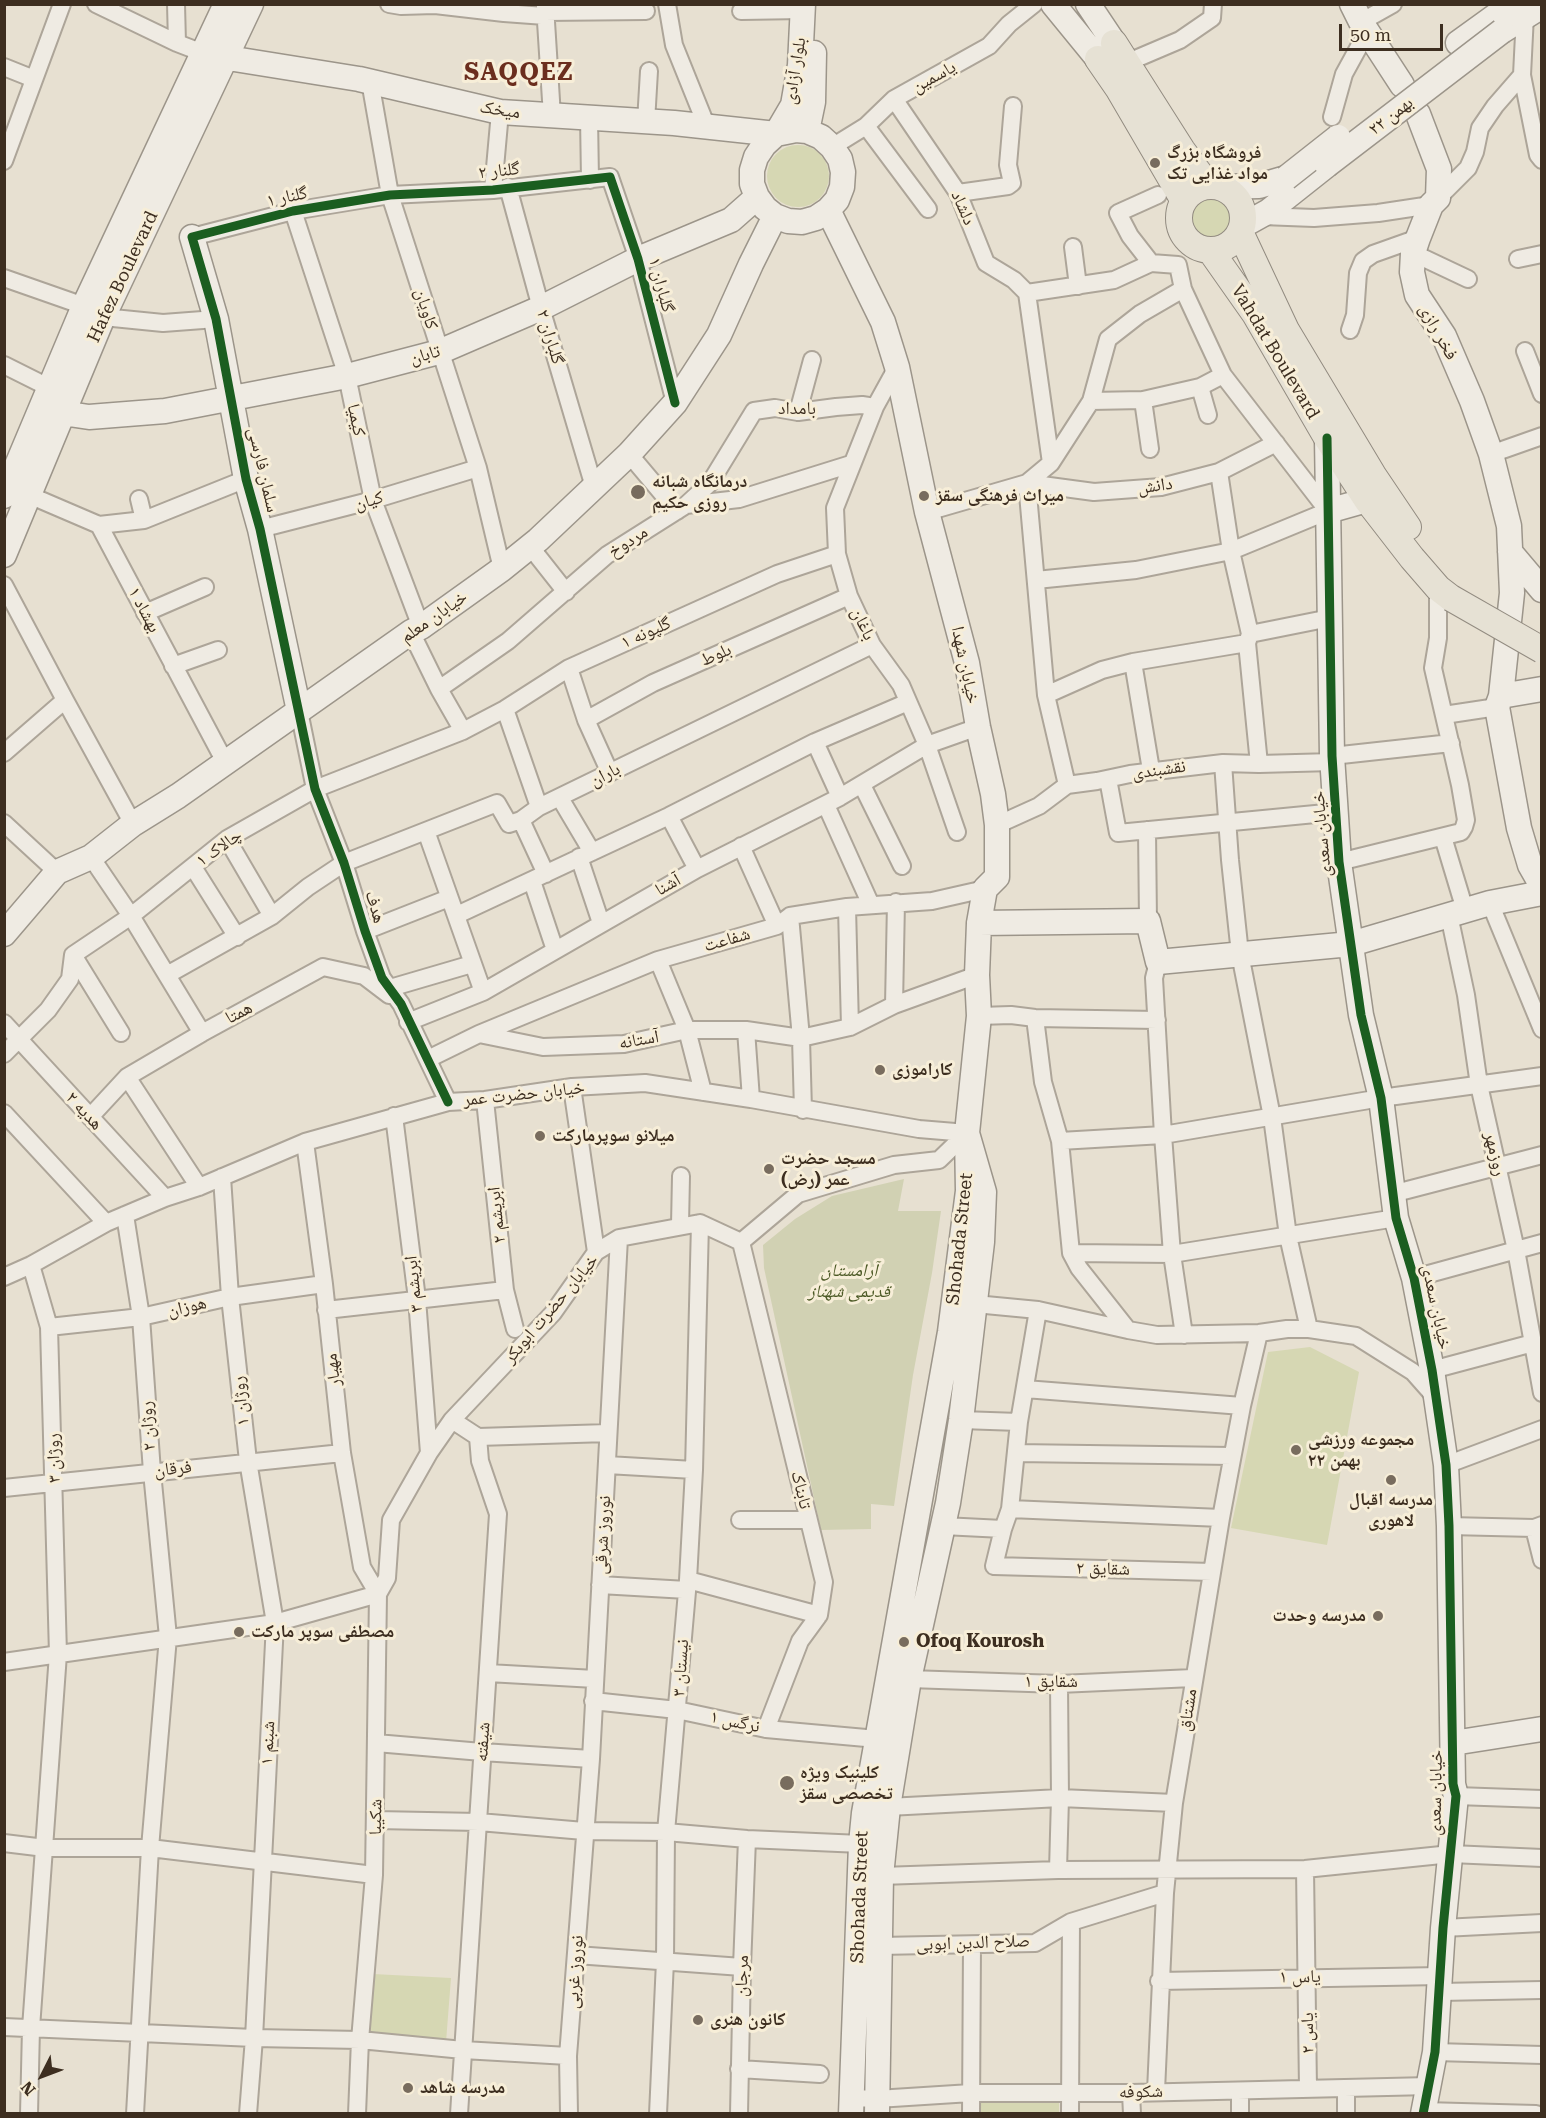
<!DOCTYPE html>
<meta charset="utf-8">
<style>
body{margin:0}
#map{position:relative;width:1546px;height:2118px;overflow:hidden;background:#e7e0d1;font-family:"Roboto Serif",serif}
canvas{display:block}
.frame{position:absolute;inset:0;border:6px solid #3d2e20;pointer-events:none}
.north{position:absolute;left:12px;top:2046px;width:60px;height:60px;-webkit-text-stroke:4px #f7eed8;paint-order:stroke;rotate:228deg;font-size:16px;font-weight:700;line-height:24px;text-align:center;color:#3d2e20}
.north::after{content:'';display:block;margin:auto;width:21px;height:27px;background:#3d2e20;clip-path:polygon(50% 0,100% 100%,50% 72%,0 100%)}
.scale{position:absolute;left:1339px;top:24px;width:104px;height:27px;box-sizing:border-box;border:3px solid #3d2e20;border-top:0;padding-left:8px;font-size:18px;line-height:21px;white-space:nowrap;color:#3d2e20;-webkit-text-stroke:4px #f7eed8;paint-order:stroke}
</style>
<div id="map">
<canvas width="1546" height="2118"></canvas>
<div class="frame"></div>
<div class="north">N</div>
<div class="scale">50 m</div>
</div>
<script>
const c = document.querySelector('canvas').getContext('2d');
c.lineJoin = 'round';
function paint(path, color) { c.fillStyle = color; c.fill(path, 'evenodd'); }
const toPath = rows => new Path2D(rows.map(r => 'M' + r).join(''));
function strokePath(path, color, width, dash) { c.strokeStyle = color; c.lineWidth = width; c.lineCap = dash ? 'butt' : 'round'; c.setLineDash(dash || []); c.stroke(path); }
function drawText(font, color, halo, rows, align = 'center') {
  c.font = font + ' "Roboto Serif","Noto Naskh Arabic",serif'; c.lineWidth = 6; c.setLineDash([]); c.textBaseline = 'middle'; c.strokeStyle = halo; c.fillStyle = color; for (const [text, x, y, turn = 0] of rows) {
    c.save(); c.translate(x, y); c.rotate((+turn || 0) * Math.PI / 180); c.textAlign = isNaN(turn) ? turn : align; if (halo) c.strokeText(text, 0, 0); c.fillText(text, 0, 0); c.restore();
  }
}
paint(toPath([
 '767 176a31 31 0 1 1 62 0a31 31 0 1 1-62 0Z',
 '1186 219a24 24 0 1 1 48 0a24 24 0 1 1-48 0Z',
 [1310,1347,1359,1372,1327,1545,1231,1528,1268,1352],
 [373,1974,451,1978,446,2042,369,2036],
 [981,2102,1059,2102,1059,2113,981,2113]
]), '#d6d7b3');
paint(toPath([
 [904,1179,898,1211,941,1211,932,1273,913,1375,894,1506,871,1504,871,1529,821,1530,764,1268,763,1245,795,1219,832,1196]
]), '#d1d1b3');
const street = toPath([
 [96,4,177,43,203,53],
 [176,4,177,43],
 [389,4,401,6,435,5,504,13,545,16],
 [667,4,674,45,707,127],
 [545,6,552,116],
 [741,11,803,10],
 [544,12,646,11],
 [1525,15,1522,75,1538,155,1542,160],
 [1361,22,1393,4],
 [1126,63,1180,40,1212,18,1213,4],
 [4,67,34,79],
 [370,81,390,195,478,468,502,569],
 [894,99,958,193,986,263,1014,280,1027,293,1051,463],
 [589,117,590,180],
 [1332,117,1344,74,1367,32],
 [646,122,649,71],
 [866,126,928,209],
 [832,147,866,126,894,99,989,46,1009,24,1034,4],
 [4,161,62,4],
 [508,187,541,308,594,487],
 [493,190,500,112],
 [958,193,1008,186,1012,183,1008,165,1013,106],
 [1438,198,1468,168,1475,152,1480,128,1495,106,1522,75],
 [293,211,347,376,373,500,421,627],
 [1262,216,1314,218,1378,213,1431,205],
 [192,237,293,211,390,195,493,190,610,177,638,259,675,403],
 [1073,247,1078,286],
 [1413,253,1468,279],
 [1518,259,1542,254],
 [1151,263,1130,236,1118,213,1158,195],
 [4,278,84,306],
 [103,317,163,323,216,319],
 [1350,330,1355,315,1358,273,1363,261,1373,254,1418,238],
 [1525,351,1542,394],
 [4,365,48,387],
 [1200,387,1208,415],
 [1143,400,1150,449],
 [1091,401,1143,400,1200,387,1223,375],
 [875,407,835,508,837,554,849,596,872,645,901,685,927,745,957,832],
 [798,412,812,360],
 [629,454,677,511],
 [1491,454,1542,436],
 [1219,472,1231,551,1250,634,1247,643,1259,764],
 [29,495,99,525,225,762],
 [139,499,144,520],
 [686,505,710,483,754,411,775,408,798,412,836,407,862,405,875,407,897,367],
 [927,512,1027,483,1051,463,1091,401,1108,339,1140,314,1183,289,1178,265,1151,263,1114,280,1027,293],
 [99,525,144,520,246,479],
 [260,529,373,500,478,468],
 [536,554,566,592],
 [1036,580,1136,570,1231,551,1328,511,1223,375,1183,289],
 [4,585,65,700,133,824],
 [145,613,205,587],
 [411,632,439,689,463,731],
 [1250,634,1330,618],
 [1133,662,1151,770],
 [173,666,218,650],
 [569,668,586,720,610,773],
 [439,689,508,641,607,555,686,505,739,499,851,464],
 [1046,695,1102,670,1133,662,1247,643],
 [505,709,539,807],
 [299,711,315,789,344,863,365,931,382,978,401,1004,448,1102],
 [1444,715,1497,707],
 [586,720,653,683,849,596],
 [815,742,840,797],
 [4,753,65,700],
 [1332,756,1451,743],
 [1223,763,1230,860,1240,954,1272,1117,1288,1236,1309,1329],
 [1108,779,1118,833,1336,812],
 [862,785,902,866],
 [1067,785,1046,695,1027,483,1094,492,1161,487,1219,472,1276,443],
 [560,798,592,852],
 [826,805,871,905],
 [669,816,697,869],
 [521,820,546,874],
 [4,823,57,872],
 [997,825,1039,806,1067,785,1097,781,1130,774,1223,763,1259,764,1333,762],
 [1147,830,1148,921],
 [426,831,483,992],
 [1443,837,1465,910],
 [227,839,272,916],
 [741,846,777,926],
 [91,857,131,916,202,1033],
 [579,857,601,923],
 [1339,862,1461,832,1464,827,1466,820,1460,785,1433,668,1438,638,1438,588],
 [193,867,237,937],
 [532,881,555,950],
 [1490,903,1542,1029],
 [847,907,850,1027],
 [457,915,669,816,815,742,908,702],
 [1449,915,1466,995,1479,1085,1516,1250,1542,1393],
 [790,916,801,1038,803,1110],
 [365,931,449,898],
 [73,955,121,1033],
 [658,960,687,1030,703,1092],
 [1158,962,1154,978,1163,1135,1172,1254,1184,1335],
 [167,975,272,916,308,887,344,863,497,803,509,824,521,820,539,807,872,645],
 [390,988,472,964],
 [894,1005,896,902],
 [979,1016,1011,1015,1035,1018,1157,1020],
 [1035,1018,1043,1082,1060,1141,1071,1253,1079,1268,1128,1330],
 [408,1022,483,992,697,869,840,797,927,745,978,727],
 [4,1023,165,1198],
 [746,1030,751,1099],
 [479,1034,543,1047,624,1044,687,1030,746,1030,801,1038,850,1027,894,1005,977,975],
 [4,1054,48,1010,70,979,73,955,131,916,227,839,315,789,463,731,505,709,569,668,777,574,837,554],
 [428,1059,479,1034,658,960,777,926,790,916,847,907,932,901,985,889],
 [127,1077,199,1187],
 [572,1087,596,1252],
 [485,1100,505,1290,515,1329],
 [4,1113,106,1223],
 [394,1116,417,1299,429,1453],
 [90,1117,127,1077,202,1033,323,967,364,976,389,995],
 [1060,1141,1163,1135,1381,1098,1542,1076],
 [305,1142,324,1284,342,1453,362,1567,378,1594],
 [222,1177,230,1297,248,1461,275,1623,254,2038,248,2114],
 [1392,1194,1542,1155],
 [125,1215,141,1317,152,1472,168,1637,150,1848,135,2114],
 [680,1225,681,1176],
 [741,1242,824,1582,819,1615,800,1641,766,1729],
 [741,1242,798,1194,894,1165,939,1160,967,1133],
 [1071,1253,1172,1254,1396,1218],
 [4,1277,31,1265,106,1223,165,1198,199,1187,305,1142,448,1102,485,1100,572,1087,645,1083,751,1099,919,1129,967,1133],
 [1414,1278,1542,1243],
 [975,1304,1038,1310,1128,1330,1157,1335,1259,1333,1287,1329,1309,1329,1356,1336,1413,1372,1436,1398],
 [326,1310,505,1290],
 [1038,1310,1019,1422,1010,1509,1003,1529,994,1566,1212,1572],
 [49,1327,141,1317,230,1297,324,1284],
 [1432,1370,1533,1343],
 [1025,1389,1242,1406],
 [452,1420,478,1437,608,1433],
 [961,1420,1019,1422],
 [1016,1453,1232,1456],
 [607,1465,694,1470],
 [1446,1465,1542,1429],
 [4,1488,342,1453],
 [1010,1509,1221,1518],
 [740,1520,808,1520],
 [943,1526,1003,1529],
 [1449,1526,1534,1528,1542,1525],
 [1534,1528,1542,1560],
 [688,1580,819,1615],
 [600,1585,687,1590],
 [4,1662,275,1623,378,1594],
 [488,1673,595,1679],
 [909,1679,1059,1684,1193,1678],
 [593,1701,677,1710,766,1729,877,1739],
 [376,1743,482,1752,591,1759],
 [1456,1796,1542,1799],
 [888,1807,1060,1798,1174,1803],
 [376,1820,479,1822,584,1831,666,1832,747,1839,861,1844],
 [4,1843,45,1848,150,1848,374,1875],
 [1305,1869,1308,2089],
 [1058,1870,1060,1798,1059,1684],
 [881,1876,1058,1870,1305,1869,1451,1854,1542,1858],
 [1443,1928,1542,1923],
 [879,1946,1035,1943,1071,1922,1165,1893],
 [576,1955,742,1967],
 [1159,1981,1441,1976],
 [1440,1992,1542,1990],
 [4,2027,254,2038,360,2040,463,2050,568,2056],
 [1435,2052,1542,2055],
 [739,2069,820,2074],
 [1156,2091,1165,1893,1174,1803,1221,1518,1242,1406,1259,1333],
 [1131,2093,1132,2114],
 [852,2098,877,2099,971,2093,1131,2093,1430,2086],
 [1424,2111,1536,2114],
 [29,2114,31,2028,58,1654,49,1327,31,1265],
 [357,2114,360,2040,374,1875,378,1594,387,1578,391,1520,429,1453,452,1420,553,1313,596,1252,619,1238,700,1223,741,1242],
 [459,2114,498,1514,480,1461,478,1437],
 [569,2114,568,2056,591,1759,619,1238],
 [658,2114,665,1961,666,1832,688,1580,694,1470,700,1223],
 [739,2114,742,1967,747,1839],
 [971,2114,972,1945],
 [1070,2114,1071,1922],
 [1240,2114,1240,2091],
 [1346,2114,1346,2089]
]);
const secondary = toPath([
 [1053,4,1098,59],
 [1088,4,1114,43],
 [1352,4,1361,22,1402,85],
 [1502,31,1542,6],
 [1458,43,1512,4],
 [228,58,359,79,500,112,674,123,776,134,793,105,800,65,803,4],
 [1418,114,1439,169,1438,198,1431,205,1418,238,1413,253,1412,272,1417,295,1444,336,1472,401,1491,454,1509,526,1512,593,1501,696,1497,707,1519,828,1530,865,1542,886],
 [796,130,807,131,821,137,832,147,840,159,843,172,842,187,837,200,828,210,816,218,802,222,788,221,775,216,765,208,757,197,752,184,752,170,756,157,764,145,776,134,796,130],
 [807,131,813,102,814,53],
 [1220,187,1259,186,1286,178],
 [828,210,883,322,897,367,927,512,967,663,978,727,993,794,997,825,997,877,985,889,979,923,977,975,979,1016,967,1133],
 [1242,226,1269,211,1327,165],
 [192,237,216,319,246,479,260,529,299,711],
 [62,413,89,417,165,411,347,376,439,352,541,308,638,259,731,220,757,197],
 [1327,438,1332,756,1339,862,1361,1015,1381,1098,1396,1218,1414,1278,1432,1370,1446,1465,1449,1526,1453,1784,1456,1796,1443,1928,1435,2052,1423,2114],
 [4,496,84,306,226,4],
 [1328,511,1367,500],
 [1510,552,1542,590],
 [4,555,103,317,251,4],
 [1501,696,1542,689],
 [979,923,1148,921,1158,962,1351,944,1490,903,1542,893],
 [4,934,57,872,91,857,133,824,178,796,411,632,421,627,502,569,538,540,629,454,675,403,719,335,751,264,775,216],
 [1453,1743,1542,1729],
 [851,2114,861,1844,864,1813,950,1332,968,1191,967,1133,984,1192,982,1242,961,1420,948,1503,909,1679,888,1807,881,1876,877,2114]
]);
const primary = toPath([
 [1114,43,1182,150,1202,177,1214,186],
 [1098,59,1118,88,1184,201],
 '1179 218a32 32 0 1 1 64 0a32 32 0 1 1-64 0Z',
 [1240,232,1286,330,1373,475,1408,527],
 [1210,250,1255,314,1327,438,1367,500,1412,558,1438,588,1451,598]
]);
strokePath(street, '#ada599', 20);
strokePath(secondary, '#9c958a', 27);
strokePath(primary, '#928b80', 28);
strokePath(street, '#efebe3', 16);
strokePath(secondary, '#efebe3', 24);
strokePath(primary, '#e6e1d4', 26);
const secondaryBridge = toPath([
 [1327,165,1502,31],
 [1286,178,1338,137]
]);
const primaryBridge = toPath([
 [1451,598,1542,650]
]);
strokePath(secondaryBridge, '#9c958a', 27, []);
strokePath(primaryBridge, '#928b80', 28, []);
strokePath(secondaryBridge, '#efebe3', 24);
strokePath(primaryBridge, '#e6e1d4', 26);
strokePath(toPath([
 [1327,438,1332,756,1339,862,1361,1015,1381,1098,1396,1218,1414,1278,1432,1370,1446,1465,1449,1526,1453,1784,1456,1796,1443,1928,1435,2052,1423,2114],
 [448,1102,401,1004,382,978,365,931,344,863,315,789,260,529,246,479,216,319,192,237,293,211,390,195,493,190,610,177,638,259,675,403]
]), '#1b5e20', 9);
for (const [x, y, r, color] of [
 [1155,163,6,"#786c5e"],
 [638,492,8,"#786c5e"],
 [924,496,6,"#786c5e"],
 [880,1070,6,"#786c5e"],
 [540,1136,6,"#786c5e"],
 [769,1169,6,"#786c5e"],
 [1296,1450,6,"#786c5e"],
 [1391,1480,6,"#786c5e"],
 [1378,1616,6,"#786c5e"],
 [239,1632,6,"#786c5e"],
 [904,1642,6,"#786c5e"],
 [787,1783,8,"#786c5e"],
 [698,2020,6,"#786c5e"],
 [408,2088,6,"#786c5e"]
]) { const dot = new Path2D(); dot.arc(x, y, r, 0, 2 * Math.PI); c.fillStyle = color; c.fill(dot); strokePath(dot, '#f7eed8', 2); }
drawText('18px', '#3d2e20', '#f7eed8', [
 ["بلوار آزادی",795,71,-81],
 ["یاسمین",934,77,-29],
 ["میخک",500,110,9],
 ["۲۲ بهمن",1391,116,-38],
 ["گلنار ۲",499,171,-6],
 ["گلنار ۱",287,197,-12],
 ["دلشاد",963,208,66],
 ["Hafez Boulevard",123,277,-65],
 ["گلباران ۱",661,285,75],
 ["کاویان",426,309,73],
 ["فخر رازی",1438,332,61],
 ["گلباران ۲",550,337,73],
 ["Vahdat Boulevard",1275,352,59],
 ["تابان",425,355,-16],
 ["بامداد",797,409],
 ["کیمیا",356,420,78],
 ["سلمان فارسی",263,470,77],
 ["دانش",1155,486,-8],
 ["کیان",369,501,-16],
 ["مردوخ",628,542,-33],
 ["بهشاد ۱",144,610,62],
 ["خیابان معلم",434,617,-35],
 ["باغان",863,624,65],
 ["گلپونه ۱",646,633,-24],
 ["بلوط",716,655,-24],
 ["خیابان شهدا",965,665,78],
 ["نقشبندی",1159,770,-8],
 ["باران",605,775,-27],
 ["خیابان سعدی",1322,834,-95],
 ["چالاک ۱",219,848,-35],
 ["آشنا",668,885,-29],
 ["هدف",375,907,73],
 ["شفاعت",727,940,-16],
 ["همتا",239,1013,-28],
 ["آستانه",639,1040,-10],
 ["خیابان حضرت عمر",524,1094,-6],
 ["هدیه ۲",84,1111,47],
 ["روزمهر",1495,1154,77],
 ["ابریشم ۲",497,1215,-96],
 ["Shohada Street",960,1239,-84],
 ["ابریشم ۳",414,1284,-96],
 ["هوزان",187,1307,-13],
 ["خیابان سعدی",1436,1307,78],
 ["خیابان حضرت ابوبکر",551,1309,-50],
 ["مهیار",333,1370,-97],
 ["روژان ۱",241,1401,-96],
 ["روژان ۲",148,1426,-94],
 ["روژان ۳",54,1458,-92],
 ["فرقان",173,1469,-6],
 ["تابناک",801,1490,76],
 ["نوروز شرقی",603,1535,-87],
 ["شقایق ۲",1103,1569,1],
 ["نیستان ۳",681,1668,-86],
 ["شقایق ۱",1051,1682],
 ["مشتاق",1188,1710,-81],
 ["نرگس ۱",735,1722,12],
 ["شیفته",483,1742,-86],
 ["شبنم ۱",268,1743,-87],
 ["خیابان سعدی",1436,1793,-89],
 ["شکیبا",376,1817,-89],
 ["Shohada Street",860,1897,-88],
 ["صلاح الدین ابوبی",973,1943,-2],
 ["نوروز غربی",575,1972,-86],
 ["مرجان",742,1976,-88],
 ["یاس ۱",1300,1977,-1],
 ["یاس ۲",1308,2033,-90],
 ["شکوفه",1141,2092,-1]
]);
drawText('bold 18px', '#3d2e20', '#f7eed8', [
 ["فروشگاه بزرگ",1167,153],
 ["مواد غذایی تک",1167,174],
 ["درمانگاه شبانه",652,482],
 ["روزی حکیم",652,503],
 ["میراث فرهنگی سقز",936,496],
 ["کاراموزی",892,1070],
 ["میلانو سوپرمارکت",552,1136],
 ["مسجد حضرت",781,1159],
 ["عمر (رض)",781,1180],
 ["مجموعه ورزشی",1308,1440],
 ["۲۲ بهمن",1308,1461],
 ["مدرسه اقبال",1391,1500,"center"],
 ["لاهوری",1391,1521,"center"],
 ["مدرسه وحدت",1366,1616,"right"],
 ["مصطفی سوپر مارکت",251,1632],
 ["Ofoq Kourosh",916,1642],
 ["کلینیک ویژه",800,1773],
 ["تخصصی سقز",800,1794],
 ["کانون هنری",710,2020],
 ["مدرسه شاهد",420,2088]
], 'left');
drawText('italic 18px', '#4d5a26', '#f7eed8', [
 ["آرامستان",849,1271],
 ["قدیمی شهناز",849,1292]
]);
c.letterSpacing = '1.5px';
drawText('bold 24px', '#6b2e1e', '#f7eed8', [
 ["SAQQEZ",519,73]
]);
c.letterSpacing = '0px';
</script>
